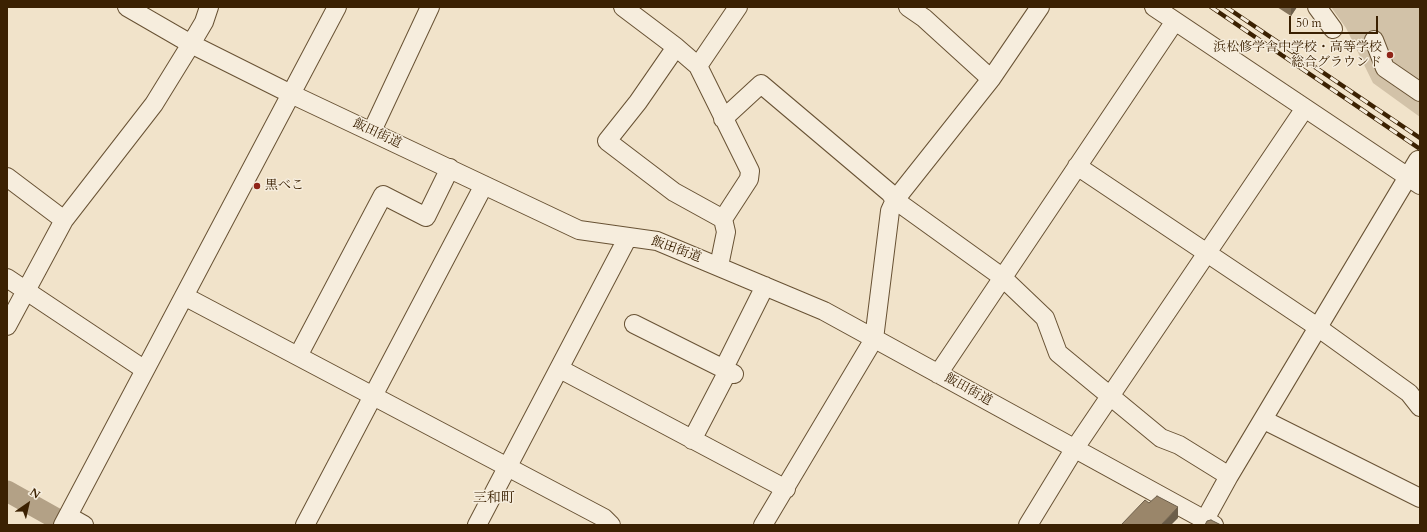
<!DOCTYPE html>
<meta charset="utf-8">
<style>
body{margin:0}
#map{position:relative;width:1427px;height:532px;overflow:hidden;background:#f1e3ca;font-family:Cardo,serif}
canvas{display:block}
.frame{position:absolute;inset:0;border:8px solid #3b2102;pointer-events:none}
.north{position:absolute;left:8px;top:484px;width:40px;height:40px;-webkit-text-stroke:3px #f6eddd;paint-order:stroke;rotate:34deg;font-size:11px;font-weight:700;line-height:16px;text-align:center;color:#3b2102}
.north::after{content:'';display:block;margin:auto;width:14px;height:18px;background:#3b2102;clip-path:polygon(50% 0,100% 100%,50% 72%,0 100%)}
.scale{position:absolute;left:1289px;top:16px;width:89px;height:18px;box-sizing:border-box;border:2px solid #3b2102;border-top:0;padding-left:5px;font-size:12px;line-height:14px;white-space:nowrap;color:#3b2102;-webkit-text-stroke:3px #f6eddd;paint-order:stroke}
</style>
<div id="map">
<canvas width="1427" height="532"></canvas>
<div class="frame"></div>
<div class="north">N</div>
<div class="scale">50 m</div>
</div>
<script>
const c = document.querySelector('canvas').getContext('2d');
c.lineJoin = 'round';
function paint(path, color) { c.fillStyle = color; c.fill(path, 'evenodd'); }
const toPath = rows => new Path2D(rows.map(r => 'M' + r).join(''));
function strokePath(path, color, width, dash) { c.strokeStyle = color; c.lineWidth = width; c.lineCap = dash ? 'butt' : 'round'; c.setLineDash(dash || []); c.stroke(path); }
function drawText(font, color, halo, rows, align = 'center') {
  c.font = font + ' Cardo,"Noto Serif JP",serif'; c.lineWidth = 3; c.setLineDash([]); c.textBaseline = 'middle'; c.strokeStyle = halo; c.fillStyle = color; for (const [text, x, y, turn = 0] of rows) {
    c.save(); c.translate(x, y); c.rotate((+turn || 0) * Math.PI / 180); c.textAlign = isNaN(turn) ? turn : align; if (halo) c.strokeText(text, 0, 0); c.fillText(text, 0, 0); c.restore();
  }
}
paint(toPath([
 [1331,7,1420,7,1420,117,1373,83,1346,28]
]), '#d2c2a8');
strokePath(toPath([
 [7,491,57,519,63,525]
]), '#b3a186', 21);
const minor = toPath([
 [127,7,191,44,291,94,579,230,657,241,824,311,1214,525],
 [623,7,676,47,698,66,750,171,749,179,723,219,726,232,719,266],
 [908,7,924,18,991,79],
 [1154,7,1420,185],
 [1317,7,1333,29],
 [1374,40,1385,68,1420,92],
 [676,47,638,102,607,141,674,192,723,219],
 [698,66,738,7],
 [723,119,761,84,890,193,895,200,1002,277,1045,318,1058,353,1161,438,1179,445,1229,476],
 [372,131,430,7],
 [1077,166,1313,324,1409,393,1420,407],
 [7,177,64,220],
 [7,278,145,370],
 [184,296,604,518,611,525],
 [634,324,734,374],
 [7,326,64,220,154,104,191,44,204,22,209,7],
 [298,356,383,195,426,217,450,168],
 [724,368,765,286],
 [560,369,786,489],
 [938,374,1175,21],
 [1264,420,1420,498],
 [692,440,728,371],
 [68,516,84,525],
 [63,525,337,7],
 [305,525,484,185],
 [477,525,628,237],
 [763,525,874,339,890,211,895,200,991,79,1040,7],
 [1028,525,1075,448,1305,108],
 [1202,525,1229,476,1418,160]
]);
strokePath(minor, '#685234', 20);
strokePath(minor, '#f6eddd', 18);
const rail = toPath([
 [1211,7,1420,149],
 [1226,7,1420,138]
]);
strokePath(rail, '#3b2102', 4.5);
strokePath(rail, '#f6eddd', 3, [9]);
paint(toPath([
 [1277,7,1297,7,1291,16]
]), '#84735b');
paint(toPath([
 [1292,7,1297,7,1291,16,1291,9],
 [1178,507,1178,518,1171,525,1161,525]
]), '#6c5e4a');
const building = toPath([
 [1157,496,1178,507,1161,525,1121,525,1145,500,1149,503,1157,496],
 [1211,520,1221,525,1205,525,1207,521,1211,520]
]);
paint(building, '#9a866a');
strokePath(building, '#6c5e4a', 1);
for (const [x, y, r, color] of [
 [1390,55,4,"#8f2418"],
 [257,186,4,"#8f2418"]
]) { const dot = new Path2D(); dot.arc(x, y, r, 0, 2 * Math.PI); c.fillStyle = color; c.fill(dot); strokePath(dot, '#f6eddd', 1.5); }
drawText('13px', '#3b2102', '#f6eddd', [
 ["浜松修学舎中学校・高等学校",1382,48],
 ["総合グラウンド",1382,63],
 ["黒べこ",265,186,"left"]
], 'right');
drawText('13px', '#3b2102', '#f6eddd', [
 ["飯田街道",377,134,25],
 ["飯田街道",676,250,20],
 ["飯田街道",968,390,29]
]);
drawText('14px', '#3b2102', '#f6eddd', [
 ["三和町",494,499]
]);
</script>
